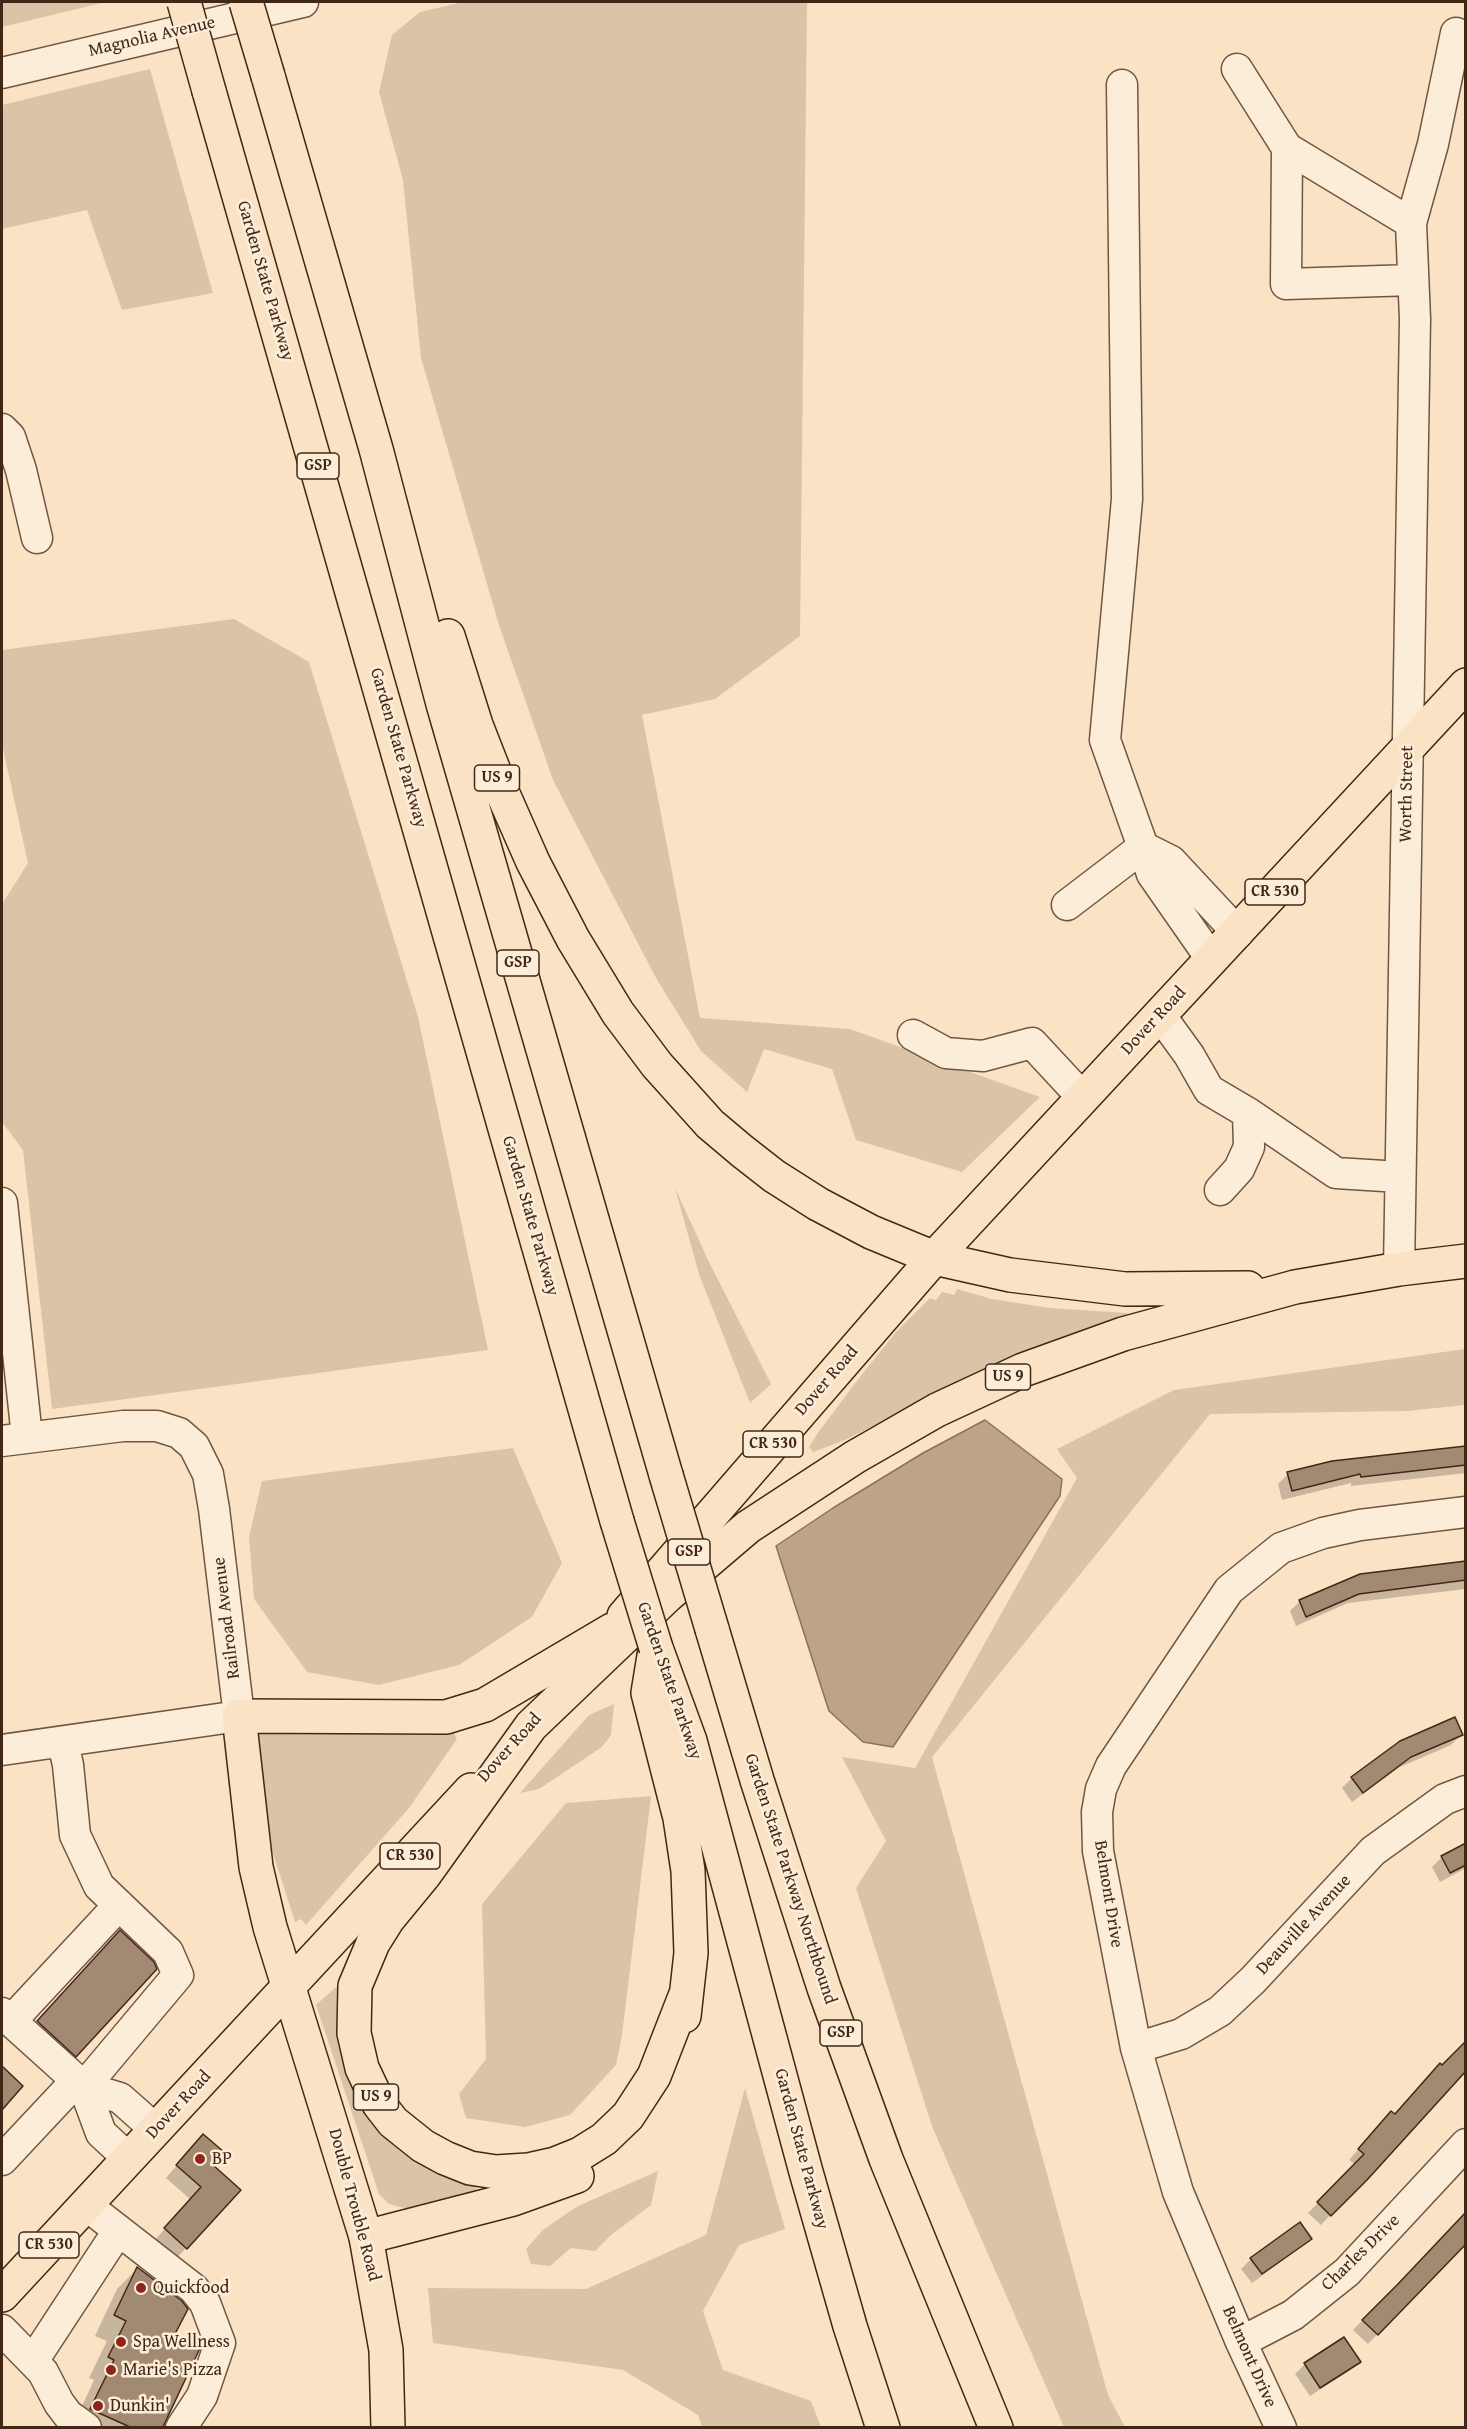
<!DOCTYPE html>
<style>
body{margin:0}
#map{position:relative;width:1467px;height:2429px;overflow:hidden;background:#fae3c5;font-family:"Gentium Book Plus",serif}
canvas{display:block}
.frame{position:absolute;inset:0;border:3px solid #432716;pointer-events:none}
</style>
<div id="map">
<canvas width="1467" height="2429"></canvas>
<div class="frame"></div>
</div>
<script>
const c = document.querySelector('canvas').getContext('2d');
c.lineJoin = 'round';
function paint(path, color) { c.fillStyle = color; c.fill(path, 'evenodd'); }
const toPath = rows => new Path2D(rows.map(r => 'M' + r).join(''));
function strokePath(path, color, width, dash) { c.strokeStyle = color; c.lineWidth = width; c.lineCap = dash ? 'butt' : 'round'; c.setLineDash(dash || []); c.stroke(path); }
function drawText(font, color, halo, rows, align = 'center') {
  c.font = font + ' "Gentium Book Plus",serif'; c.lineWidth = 5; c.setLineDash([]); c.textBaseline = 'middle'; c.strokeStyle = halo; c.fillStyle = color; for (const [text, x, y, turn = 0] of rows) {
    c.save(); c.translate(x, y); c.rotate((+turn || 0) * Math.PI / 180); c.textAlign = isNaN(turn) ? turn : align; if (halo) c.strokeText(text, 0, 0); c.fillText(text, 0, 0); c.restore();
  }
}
paint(toPath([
 [2,2,106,2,2,27],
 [463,2,807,2,800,636,715,699,642,715,700,1018,850,1029,1040,1097,962,1172,856,1140,832,1069,764,1049,747,1092,701,1051,656,978,553,780,499,625,421,358,403,180,379,92,392,35,420,12],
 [150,69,213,293,122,310,87,210,2,229,2,105],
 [234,619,309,662,418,1017,488,1350,52,1409,23,1150,2,1122,2,904,28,863,2,744,2,650],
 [675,1188,708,1260,771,1384,750,1403,699,1274],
 [957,1289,992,1299,1050,1308,1127,1313,1128,1321,946,1389,845,1440,813,1452,809,1447,817,1434,859,1378,896,1332,930,1298,936,1300,942,1292,954,1295],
 [1465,1349,1465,1405,1407,1411,1210,1414,932,1757,1108,2395,1125,2427,1064,2427,933,2129,856,1888,886,1841,842,1757,915,1768,1077,1478,1057,1449,1174,1390],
 [513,1448,562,1563,532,1617,459,1665,379,1685,307,1672,254,1599,249,1537,262,1481],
 [614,1704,611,1735,602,1747,539,1789,520,1793,589,1715],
 [452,1728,457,1739,409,1808,306,1925,301,1919,295,1922,268,1838,252,1737,269,1729],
 [651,1796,622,2035,616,2065,570,2115,525,2127,466,2118,459,2094,486,2059,482,1904,566,1803],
 [344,1980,342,2047,476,2183,477,2193,412,2210,389,2204,379,2194,316,2005],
 [745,2088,785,2229,739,2245,703,2311,723,2370,811,2401,821,2427,702,2427,698,2415,623,2370,433,2343,428,2288,586,2289,706,2235],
 [658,2171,651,2205,611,2235,595,2251,571,2248,550,2266,531,2264,526,2249,544,2229,578,2206]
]), '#dbc3a7');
const water = toPath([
 [985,1420,1062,1479,1060,1496,893,1747,863,1742,829,1711,776,1546,833,1508,923,1453,985,1420]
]);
paint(water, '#bca38a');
strokePath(water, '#8c715c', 1.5);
paint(toPath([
 [1466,1447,1466,1473,1351,1486,1351,1483,1282,1500,1278,1484,1288,1474],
 [1466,1563,1466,1589,1348,1603,1296,1626,1290,1611,1300,1601],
 [1461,1735,1451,1745,1400,1767,1352,1802,1342,1788,1352,1778,1401,1743],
 [1466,1844,1466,1868,1440,1882,1432,1867,1442,1857],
 [120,1933,155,1969,71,2060,34,2027],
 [1466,2043,1466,2072,1321,2225,1308,2213,1356,2165,1349,2160,1381,2123,1394,2115],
 [2,2068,21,2086,2,2111],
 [192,2148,211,2165,186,2248,175,2260,154,2241,191,2200,166,2178],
 [1447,2233,1426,2284,1368,2344,1353,2330],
 [1310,2239,1300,2248,1252,2283,1241,2269,1251,2259],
 [137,2269,173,2335,199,2347,161,2428,72,2428,94,2380,89,2378,107,2341,95,2336,117,2289],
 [1359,2361,1349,2371,1310,2396,1295,2374,1305,2364]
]), '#0003');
const building = toPath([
 [1466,1446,1466,1465,1361,1477,1360,1474,1292,1491,1287,1472,1332,1461,1466,1446],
 [1466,1561,1466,1580,1359,1594,1306,1617,1299,1600,1360,1574,1466,1561],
 [1455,1717,1463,1735,1411,1757,1363,1793,1351,1777,1400,1741,1455,1717],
 [1466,1843,1466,1865,1450,1873,1441,1856,1466,1843],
 [120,1930,154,1962,157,1969,76,2057,37,2021,120,1930],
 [1466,2041,1466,2071,1367,2180,1331,2216,1317,2202,1364,2154,1358,2149,1391,2111,1395,2114,1440,2063,1442,2065,1466,2041],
 [2,2066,23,2086,2,2110,2,2066],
 [203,2134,224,2152,213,2165,241,2190,187,2249,164,2228,201,2187,176,2165,203,2134],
 [1466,2212,1466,2244,1378,2335,1362,2320,1398,2284,1466,2212],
 [1300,2222,1312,2239,1262,2274,1250,2258,1300,2222],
 [137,2267,182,2301,188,2309,175,2334,201,2346,163,2427,130,2427,90,2409,114,2360,108,2357,126,2321,114,2315,137,2267],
 [1344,2337,1361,2362,1320,2388,1304,2363,1344,2337]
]);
paint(building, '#a28971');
strokePath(building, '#432716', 1.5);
const minor = toPath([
 [1237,69,1287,148,1411,223],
 [2,73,303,2],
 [1287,148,1286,284,1413,280],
 [2,429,10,437,21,470,37,538],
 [1067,905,1143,847,1105,740,1127,499,1122,85],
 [1212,960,1152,874,1143,847,1171,861,1238,933],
 [1160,1015,1189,1055,1209,1090,1248,1113,1336,1173,1400,1177],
 [913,1035,946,1053,983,1056,1032,1043,1083,1098],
 [1220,1190,1239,1169,1249,1147,1248,1113],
 [2,1203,27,1437],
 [1399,1269,1415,319,1411,223,1433,144,1456,33],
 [2,1441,123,1426,157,1426,179,1433,194,1446,208,1474,214,1509,239,1716,2,1750],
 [63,1743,68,1765,75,1835,99,1886,168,1952,178,1975,84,2087],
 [2,2013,84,2087,120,2098,155,2129],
 [11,2021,119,1905],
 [1136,2048,1181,2034,1220,2011,1253,1980,1373,1851,1445,1799,1466,1791],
 [84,2087,101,2133,129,2159],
 [2,2160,77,2080],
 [86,2205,194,2289,205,2303,220,2343,202,2396,181,2428],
 [2,2330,43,2372,59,2403,68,2415,86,2428],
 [1241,2342,1293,2315,1347,2272,1466,2144],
 [33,2361,118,2231],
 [1281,2428,1241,2342,1178,2192,1136,2048,1098,1851,1097,1812,1101,1789,1111,1766,1229,1590,1281,1548,1323,1533,1360,1525,1466,1512]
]);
const major = toPath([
 [624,1616,934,1258,1466,685],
 [2,2295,471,1790],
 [388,2428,386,2350,366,2237,270,1927,256,1867,239,1716,446,1717,485,1705,612,1630]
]);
const highway = toPath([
 [268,76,376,449,443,704,666,1475],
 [209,91,617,1521],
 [448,636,476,725,503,794,533,862,573,939,618,1013,657,1065,710,1124,742,1151,774,1176,818,1204,871,1232,934,1258,1010,1275,1125,1289,1248,1288],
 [712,1629,757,1780,824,1988,886,2159,996,2428],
 [656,1648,690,1741,806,2172,850,2326,883,2428],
 [655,1650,648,1693,680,1818,688,1871,691,1953,684,2016],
 [686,1994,654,2076,628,2116,604,2139,580,2154,555,2164,528,2170,496,2172,470,2168,445,2158,423,2146,393,2122,379,2104,362,2068,354,2033,355,1986,373,1943,388,1919,425,1874,531,1726,667,1596,748,1527,855,1457,937,1410,1023,1370,1123,1334,1295,1287,1399,1269,1466,1261],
 [366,2237,513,2199,577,2176]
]);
strokePath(minor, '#715642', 33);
strokePath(major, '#432716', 36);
strokePath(highway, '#432716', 36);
strokePath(minor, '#fcedd9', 30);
strokePath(major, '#fae3c5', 33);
strokePath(highway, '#fae3c5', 33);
const highwayBridge = toPath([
 [184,2,209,91],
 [246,2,268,76],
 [666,1475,712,1629],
 [617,1521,656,1648]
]);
strokePath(highwayBridge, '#432716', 36, []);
strokePath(highwayBridge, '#fae3c5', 33);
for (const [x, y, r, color] of [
 [200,2159,6,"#8f2418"],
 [141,2288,6,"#8f2418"],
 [121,2342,6,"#8f2418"],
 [111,2370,6,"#8f2418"],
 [98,2406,6,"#8f2418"]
]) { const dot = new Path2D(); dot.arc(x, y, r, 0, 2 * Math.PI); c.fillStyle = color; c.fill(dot); strokePath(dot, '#fcedd9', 2); }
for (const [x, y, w] of [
 [318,466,42],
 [497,778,45],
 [1275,892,60],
 [518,963,42],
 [1008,1377,45],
 [773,1444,60],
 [689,1552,42],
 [410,1856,60],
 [841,2033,42],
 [376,2097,45],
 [49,2245,60]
]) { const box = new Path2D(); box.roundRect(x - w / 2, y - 13, w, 26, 4.5); c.fillStyle = '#fcedd9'; c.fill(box); strokePath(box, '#432716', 1.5); }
drawText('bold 16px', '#432716', null, [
 ["GSP",318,466],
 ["US 9",497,778],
 ["CR 530",1275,892],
 ["GSP",518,963],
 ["US 9",1008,1377],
 ["CR 530",773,1444],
 ["GSP",689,1552],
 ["CR 530",410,1856],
 ["GSP",841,2033],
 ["US 9",376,2097],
 ["CR 530",49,2245]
]);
drawText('18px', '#432716', '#fcedd9', [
 ["Magnolia Avenue",152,37,-13],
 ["Garden State Parkway",265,281,74],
 ["Garden State Parkway",398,748,74],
 ["Worth Street",1407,794,-89],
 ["Dover Road",1154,1021,-47],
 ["Garden State Parkway",530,1216,74],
 ["Dover Road",827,1381,-49],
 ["Railroad Avenue",227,1618,-97],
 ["Garden State Parkway",669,1681,71],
 ["Dover Road",510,1748,-48],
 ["Garden State Parkway Northbound",790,1879,72],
 ["Belmont Drive",1108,1894,81],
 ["Deauville Avenue",1304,1925,-47],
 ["Dover Road",179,2105,-47],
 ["Garden State Parkway",801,2149,75],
 ["Double Trouble Road",354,2205,75],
 ["Charles Drive",1361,2253,-44],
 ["Belmont Drive",1249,2357,66]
]);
drawText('18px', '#432716', '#fcedd9', [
 ["BP",212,2159],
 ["Quickfood",153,2288],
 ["Spa Wellness",133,2342],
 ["Marie's Pizza",123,2370],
 ["Dunkin'",110,2406]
], 'left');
</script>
